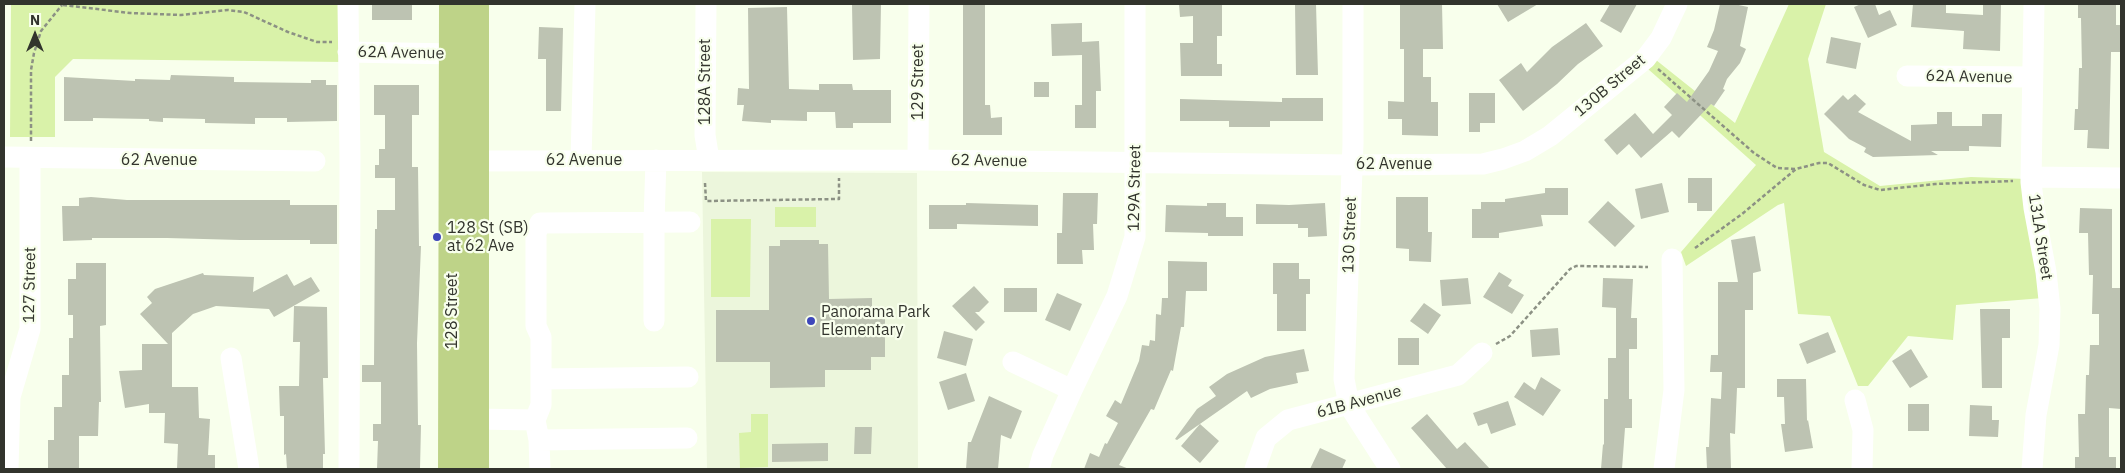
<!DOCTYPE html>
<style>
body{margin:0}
#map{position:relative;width:2125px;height:473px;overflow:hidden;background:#f8ffec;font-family:"IBM Plex Sans",sans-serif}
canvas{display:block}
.frame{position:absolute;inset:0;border:5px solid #32342d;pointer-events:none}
.north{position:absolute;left:10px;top:10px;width:50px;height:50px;-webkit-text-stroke:4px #f8ffec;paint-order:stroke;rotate:0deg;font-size:14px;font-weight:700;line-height:20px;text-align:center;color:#32342d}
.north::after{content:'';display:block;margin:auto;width:18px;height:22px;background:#32342d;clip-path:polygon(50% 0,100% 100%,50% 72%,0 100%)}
</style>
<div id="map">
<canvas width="2125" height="473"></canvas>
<div class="frame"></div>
<div class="north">N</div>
</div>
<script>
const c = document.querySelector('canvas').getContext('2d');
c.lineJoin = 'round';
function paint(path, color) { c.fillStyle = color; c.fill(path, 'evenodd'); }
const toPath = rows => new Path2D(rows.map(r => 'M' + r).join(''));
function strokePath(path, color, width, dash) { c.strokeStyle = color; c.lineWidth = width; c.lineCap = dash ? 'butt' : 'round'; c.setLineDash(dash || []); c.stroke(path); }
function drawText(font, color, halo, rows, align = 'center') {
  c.font = font + ' "IBM Plex Sans",sans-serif'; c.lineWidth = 4.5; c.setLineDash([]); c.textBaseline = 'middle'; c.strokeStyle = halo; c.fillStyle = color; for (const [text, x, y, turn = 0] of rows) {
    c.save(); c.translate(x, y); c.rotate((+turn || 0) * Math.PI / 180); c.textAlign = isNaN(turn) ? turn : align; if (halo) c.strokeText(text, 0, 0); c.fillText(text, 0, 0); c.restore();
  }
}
paint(toPath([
 [702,172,917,173,918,469,707,469]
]), '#ecf6dc');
paint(toPath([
 [11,4,344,4,343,62,73,59,55,77,55,137,10,137],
 [1789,4,1826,4,1808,59,1824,152,1880,186,1971,177,2027,179,2043,298,1956,305,1953,340,1908,336,1868,386,1858,386,1830,316,1798,314,1784,203,1778,205,1686,266,1681,252,1756,165,1648,69,1656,60,1735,123],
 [775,207,816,207,816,227,775,227],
 [711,219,751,219,750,297,711,297],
 [751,414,768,414,768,467,740,468,739,433,751,432]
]), '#d9f2a9');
paint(toPath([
 [372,4,412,4,412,20,372,20],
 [852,4,881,4,880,59,853,60],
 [963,4,985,4,985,105,990,105,991,118,1002,117,1002,135,963,135],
 [1179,4,1222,4,1222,36,1217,36,1217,64,1222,64,1222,76,1181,76,1180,43,1193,43,1193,16,1180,17],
 [1295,4,1316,4,1318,75,1296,75],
 [1400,4,1442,4,1443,49,1423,49,1423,77,1431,77,1431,102,1438,102,1438,136,1402,135,1402,119,1388,119,1388,101,1404,102,1404,49,1400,49],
 [1497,4,1538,4,1508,22],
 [1610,4,1637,4,1621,33,1600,21],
 [1720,4,1734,4,1748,7,1740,46,1746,49,1740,63,1727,79,1723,89,1725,90,1714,106,1711,104,1679,138,1672,131,1641,158,1629,144,1617,155,1604,140,1635,113,1653,134,1672,115,1664,107,1677,93,1687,102,1709,71,1718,51,1707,47,1714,30],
 [1861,4,1875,4,1879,15,1890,10,1897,25,1868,38,1854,7],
 [1913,4,1946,5,1946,13,1983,15,1983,4,2001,4,2000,51,1963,49,1964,31,1911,27],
 [2078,4,2116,4,2116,25,2120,25,2120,52,2111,52,2109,149,2087,148,2088,130,2074,130,2075,109,2078,109,2079,68,2082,68,2081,18,2078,18],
 [787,7,789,89,819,90,819,84,852,84,853,90,891,90,891,123,853,123,853,128,836,128,835,112,807,112,807,121,771,120,771,123,742,121,744,105,737,105,738,88,749,89,748,8],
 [1082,23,1082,42,1099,41,1101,91,1096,91,1096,128,1075,128,1075,105,1082,105,1082,55,1052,56,1051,24],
 [1586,23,1603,46,1578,64,1557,84,1523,111,1499,80,1521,63,1527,72,1552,47],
 [539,27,563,28,561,111,546,111,546,59,538,59],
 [1831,37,1861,43,1856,69,1826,63],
 [171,75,234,77,234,82,311,83,311,80,326,80,326,85,337,85,337,121,287,122,287,118,255,118,255,124,205,123,205,119,163,118,163,122,149,121,149,119,93,118,93,121,64,121,64,77,135,81,135,79,170,80],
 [1034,82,1049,82,1049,97,1034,97],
 [374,85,419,85,419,115,412,115,412,167,418,167,419,246,421,246,417,343,418,425,421,425,420,469,377,469,378,441,373,441,373,424,381,424,381,382,362,382,362,365,374,365,375,229,377,229,377,210,395,210,395,178,375,178,375,165,379,165,379,149,385,149,385,115,374,115],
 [1469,93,1495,93,1495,123,1480,123,1480,132,1469,132],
 [1855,94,1866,104,1858,112,1911,141,1911,125,1937,124,1937,112,1952,112,1952,126,1982,126,1982,114,2002,114,2001,147,1969,146,1969,151,1931,151,1938,155,1873,157,1864,152,1866,148,1849,139,1824,114,1843,95,1848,100],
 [1282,98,1323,98,1323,121,1270,121,1270,127,1229,127,1229,121,1180,121,1180,99,1282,102],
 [1688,178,1712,178,1712,211,1697,211,1697,203,1688,203],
 [1662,183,1669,212,1641,219,1635,189],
 [1545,188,1568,188,1568,215,1541,215,1543,226,1499,233,1499,238,1472,238,1472,209,1481,209,1481,202,1505,202,1505,199,1545,193],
 [1063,193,1098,193,1097,224,1093,224,1094,250,1082,250,1083,264,1057,264,1057,233,1062,233],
 [91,197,127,200,290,200,290,205,337,205,337,244,310,244,310,240,240,240,167,238,92,238,92,240,63,241,62,206,79,206,79,198],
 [1396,197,1428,197,1428,232,1432,232,1431,262,1409,261,1409,249,1396,248],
 [1608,201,1635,226,1615,247,1588,222],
 [966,203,1038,205,1038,226,957,224,957,229,929,229,929,205,966,205],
 [1207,203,1226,203,1226,217,1243,217,1243,236,1208,236,1208,233,1165,232,1166,205,1207,206],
 [1325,203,1327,236,1308,237,1308,228,1298,228,1298,224,1256,224,1256,204,1289,205],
 [2080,208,2112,209,2112,288,2121,288,2121,409,2109,408,2109,457,2116,457,2116,469,2075,469,2075,457,2079,457,2078,414,2085,414,2086,375,2089,375,2090,345,2099,345,2099,314,2092,314,2093,275,2089,275,2088,233,2079,233],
 [1755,236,1761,271,1753,273,1753,310,1745,310,1745,388,1737,388,1735,434,1730,433,1731,469,1707,469,1706,447,1709,447,1711,398,1721,399,1722,372,1710,372,1711,355,1718,355,1718,282,1738,282,1731,240],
 [780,240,819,240,819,244,828,244,829,299,872,298,872,319,885,319,885,357,871,357,871,370,825,370,825,387,770,388,770,362,716,362,716,310,769,310,769,246,780,246],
 [1168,261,1207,262,1207,291,1186,291,1184,327,1181,327,1173,371,1171,370,1154,410,1151,409,1119,465,1129,469,1084,469,1090,453,1099,457,1105,443,1107,444,1118,423,1106,416,1115,400,1121,404,1139,361,1142,345,1149,346,1150,340,1155,341,1156,314,1161,315,1162,298,1168,298],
 [76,263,106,263,106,325,100,326,101,402,99,402,98,436,79,436,79,469,48,469,48,440,54,440,54,407,62,407,62,375,69,375,69,338,73,338,73,315,68,315,68,279,76,279],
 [1273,263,1299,263,1299,279,1310,279,1310,294,1306,294,1306,331,1277,331,1277,294,1273,294],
 [1499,272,1512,280,1508,286,1524,295,1512,314,1483,297],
 [203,273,204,275,254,277,253,292,287,274,294,286,311,277,320,291,274,317,269,309,216,306,193,314,172,333,172,387,198,387,199,418,210,419,208,455,215,455,215,469,177,469,178,444,164,443,165,413,149,413,149,404,125,408,119,371,142,370,142,344,168,344,140,314,152,303,147,297,155,289],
 [1468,278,1471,304,1442,306,1440,280],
 [1603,278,1633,279,1631,318,1637,318,1637,349,1629,349,1629,399,1632,399,1632,428,1625,428,1622,469,1601,469,1603,444,1604,445,1604,399,1608,399,1608,358,1616,358,1616,308,1602,307],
 [974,286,989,302,979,312,975,312,985,322,976,331,952,306],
 [1004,288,1037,288,1037,312,1004,312],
 [1057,293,1082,304,1070,331,1045,320],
 [1424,303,1441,315,1428,334,1410,321],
 [294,306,327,307,328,378,323,378,325,454,323,454,323,469,287,469,286,454,284,455,284,416,280,416,279,386,299,386,300,342,293,342],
 [1980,309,2010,309,2010,338,2002,338,2002,388,1982,388],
 [1558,328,1560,355,1532,357,1530,330],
 [944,331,973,339,966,366,937,358],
 [1828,332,1836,352,1807,364,1799,344],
 [1398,338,1419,338,1419,365,1398,365],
 [1304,349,1309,371,1296,373,1298,383,1270,389,1251,398,1247,391,1177,440,1175,439,1197,409,1216,396,1209,387,1227,374,1265,357],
 [1911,349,1928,377,1910,388,1892,361],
 [966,373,975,401,948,410,939,382],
 [1541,377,1561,390,1543,416,1514,397,1524,382,1535,390],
 [1777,379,1806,379,1807,421,1808,420,1813,448,1785,452,1781,424,1785,424,1784,397,1777,397],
 [989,396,1022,411,1011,439,1001,435,998,469,966,469,968,442,971,442],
 [1508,401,1516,425,1491,434,1487,423,1478,426,1473,413],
 [1908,404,1929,404,1929,431,1908,431],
 [1970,405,1992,406,1992,420,1999,420,1998,437,1969,436],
 [1427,414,1457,449,1465,442,1490,469,1447,469,1411,428],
 [1200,424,1219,441,1200,463,1181,446],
 [855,427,872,427,871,454,854,454],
 [828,443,828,461,772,462,772,444],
 [1320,448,1346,460,1342,469,1310,469]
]), '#bdc3b2');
strokePath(toPath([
 [63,5,130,13,181,15,228,10,244,12,288,32,317,42,332,42],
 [1658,69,1754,153,1777,168,1796,169],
 [31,141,31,70,34,53,41,31,62,5],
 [705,183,706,201,839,199,839,178],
 [1695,248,1742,214,1796,169,1819,163,1828,163,1864,185,1880,190,1935,184,2013,181],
 [1496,344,1510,336,1570,269,1576,266,1648,267]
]), '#8c9184', 2.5, [4, 2.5]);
strokePath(toPath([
 [348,4,350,160,349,469],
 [706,4,705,135,709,160],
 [1353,4,1353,144,1344,379,1349,405,1390,469],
 [348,52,454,54],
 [1907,76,2032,77],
 [4,157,315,161],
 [581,160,585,4],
 [918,160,919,4],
 [460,161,918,160,1353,165,1483,164,1503,159,1525,151,1550,136,1646,58,1661,38,1677,4],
 [2031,177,2121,178],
 [654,321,654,222,656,160],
 [231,358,249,469],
 [1013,362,1072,390],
 [541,379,688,377],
 [1855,400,1863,430,1862,469],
 [475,419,535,420],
 [539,440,687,438],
 [8,469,10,397,30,329,30,159],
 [540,469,539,440,535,420,541,405,541,337,536,326,536,233,540,223,690,222],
 [1039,469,1043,455,1072,390,1117,296,1135,237,1135,4],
 [1255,469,1266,438,1288,420,1458,375,1482,353],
 [1664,469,1674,390,1672,259],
 [2032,469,2036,415,2049,345,2050,309,2046,272,2034,208,2031,182,2034,4]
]), '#fff', 21);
strokePath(toPath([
 [452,469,453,4],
 [475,469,475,4]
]), '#bed388', 28);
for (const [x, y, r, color] of [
 [437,237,5,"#3e47bb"],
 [811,321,5,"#3e47bb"]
]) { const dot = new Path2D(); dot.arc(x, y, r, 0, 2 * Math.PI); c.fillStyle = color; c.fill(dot); strokePath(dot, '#f8ffec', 2); }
drawText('16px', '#32342d', '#f8ffec', [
 ["62A Avenue",401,53,1],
 ["62A Avenue",1969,77,1],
 ["128A Street",705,82,-90],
 ["129 Street",918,82,-90],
 ["130B Street",1610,86,-40],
 ["62 Avenue",159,160],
 ["62 Avenue",584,160],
 ["62 Avenue",989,161,1],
 ["62 Avenue",1394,164],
 ["129A Street",1135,188,-89],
 ["130 Street",1350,235,-88],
 ["131A Street",2040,237,81],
 ["127 Street",30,285,-89],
 ["128 Street",452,311,-90],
 ["61B Avenue",1359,402,-15]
]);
drawText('16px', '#32342d', '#f8ffec', [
 ["128 St (SB)",447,228],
 ["at 62 Ave",447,246],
 ["Panorama Park",821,312],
 ["Elementary",821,330]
], 'left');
</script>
